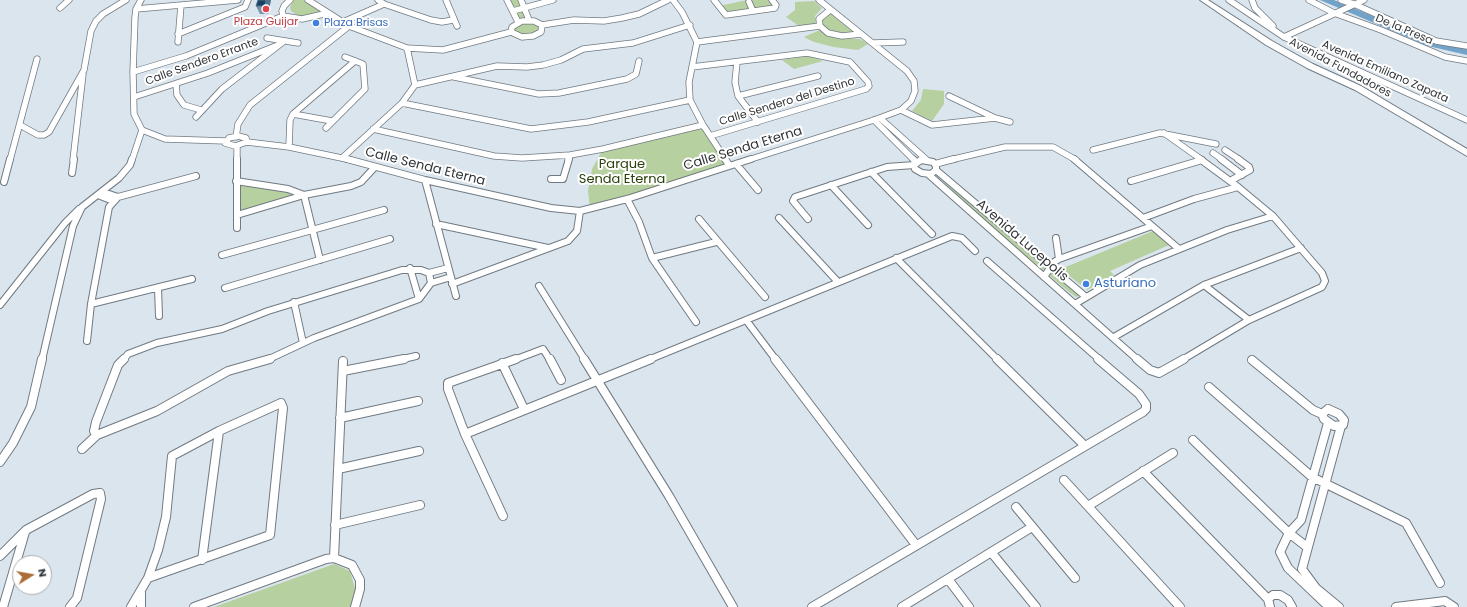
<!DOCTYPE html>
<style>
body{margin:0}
#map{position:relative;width:1467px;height:607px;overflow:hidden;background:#dbe5ed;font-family:Poppins,sans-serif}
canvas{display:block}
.north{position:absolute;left:12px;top:555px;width:40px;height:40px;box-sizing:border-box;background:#fff;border:1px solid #adaeaf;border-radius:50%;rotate:79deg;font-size:11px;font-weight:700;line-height:16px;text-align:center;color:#313538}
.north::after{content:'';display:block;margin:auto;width:14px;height:18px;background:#ac6c35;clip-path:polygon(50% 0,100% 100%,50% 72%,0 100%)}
</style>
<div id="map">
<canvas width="1467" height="607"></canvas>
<div class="north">N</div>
</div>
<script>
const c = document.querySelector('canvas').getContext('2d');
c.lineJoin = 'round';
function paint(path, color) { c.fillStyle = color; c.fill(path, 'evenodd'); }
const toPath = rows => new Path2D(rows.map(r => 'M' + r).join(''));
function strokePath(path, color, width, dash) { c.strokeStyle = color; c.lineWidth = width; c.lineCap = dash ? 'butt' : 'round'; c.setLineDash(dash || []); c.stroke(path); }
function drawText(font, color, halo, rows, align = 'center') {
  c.font = font + ' Poppins,sans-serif'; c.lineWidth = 4; c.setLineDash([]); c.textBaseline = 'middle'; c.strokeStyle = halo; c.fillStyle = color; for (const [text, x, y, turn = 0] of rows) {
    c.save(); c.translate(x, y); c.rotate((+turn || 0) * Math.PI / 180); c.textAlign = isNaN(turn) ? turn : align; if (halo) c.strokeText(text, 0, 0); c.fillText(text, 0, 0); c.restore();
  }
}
paint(toPath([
 [294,0,303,0,321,12,317,15,300,17,291,11,290,7],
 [507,0,521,0,529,20,543,29,533,36,511,32,518,22],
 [747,0,772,0,776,5,728,15,719,6],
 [814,1,822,8,815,16,816,24,799,26,786,17,795,10,795,2],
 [830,10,861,34,828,33,820,26,819,19],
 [820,30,827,35,839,38,860,39,868,44,858,50,834,47,814,42,804,37],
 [809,56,823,61,794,69,782,60],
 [923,89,944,91,944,104,932,121,912,111,921,100],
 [703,125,729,165,590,209,588,191,592,169,603,149],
 [939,174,1008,236,1079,296,1076,297,1069,292,990,225,936,175],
 [236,181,304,195,237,215],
 [1153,231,1169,245,1110,271,1114,275,1087,290,1061,269],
 [334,564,350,571,356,592,350,607,214,607]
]), '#b6d09f');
paint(toPath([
 [1320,0,1334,0,1435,42,1467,49,1467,55,1428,46,1320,0]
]), '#72a2c7');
const streetFar2 = toPath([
 [141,0,136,9,135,17,133,72,134,114,142,130,165,139,226,141],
 [290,0,284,6,282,11,283,16,302,19,328,13],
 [308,0,349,26,407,48,443,50,511,32],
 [378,0,384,4,431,20,442,22,453,20],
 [446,0,457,26],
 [507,0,518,22],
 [521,0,529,20],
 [673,0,682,12,697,42,689,82,690,100,703,125,726,160],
 [714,0,726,15,775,8,776,5,772,0],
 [1229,0,1284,37,1467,120],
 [1252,0,1255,8,1273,26],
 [1309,0,1334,13,1381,30,1445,57,1467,61],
 [1341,0,1354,4,1436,41,1467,46],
 [749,2,753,11],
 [60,8,69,0],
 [136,9,238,0],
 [830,10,819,19,820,26,828,33,842,36,861,34],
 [513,11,553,0],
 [343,22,384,4],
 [542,25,574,20,604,21,622,18,639,14,668,0],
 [511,32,522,37,533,36,541,32,542,25],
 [511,32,512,27,522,21,534,21,542,25],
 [178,34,245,7,248,0],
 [1284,37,1364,0],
 [267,38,298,43],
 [178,42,181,5],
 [697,42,820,26],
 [873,43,903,42],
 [737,62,735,82,738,96,758,122],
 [692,67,807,53,850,62,868,82,869,86,866,89,710,136],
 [133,72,186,56,283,16],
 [454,77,539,94,559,93,627,79,636,74,639,61],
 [176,84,177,95,184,105,201,110],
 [415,85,497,66,527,67,543,65,561,60,583,49,633,43,690,25],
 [738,96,818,76],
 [949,96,995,118,1010,122],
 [134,97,208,73,278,45],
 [402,103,531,129,588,122,690,100],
 [901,110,932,125,995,118],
 [293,114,332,121],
 [196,117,222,89,283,42],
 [880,118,927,160],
 [874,120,914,160],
 [20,125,38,135,44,135,49,132,84,70,91,31,96,21,103,14,126,0],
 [326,128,365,89,363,64,345,57],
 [373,129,494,156,522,158,570,155,603,149,703,125],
 [1164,133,1202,160],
 [238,136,246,138,247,142,235,146,225,143,229,138,238,136],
 [236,137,238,124,250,105,349,26],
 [247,142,289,147,351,160],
 [237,146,237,160],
 [289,147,290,120,293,114,355,61],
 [1093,150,1160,133,1216,144],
 [1225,150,1240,160],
 [1213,153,1223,160],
 [342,158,402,103,415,85,407,48],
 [10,160,37,59],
 [73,160,83,74],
 [132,160,142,130],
 [568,160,570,155],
 [748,160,874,120,901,110,911,101,915,91,914,81,907,71,819,0],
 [920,160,923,160],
 [950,160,1005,147,1053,147,1076,160]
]);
const streetFar1 = toPath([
 [237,159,237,228],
 [347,159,425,180,551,208,580,211,627,199,751,159],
 [725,159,729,165],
 [913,159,916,162],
 [1074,159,1179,249],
 [1221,159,1242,175],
 [921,160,933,162,936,166,936,170,931,174,922,173,915,169,914,165,921,160],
 [736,164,758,190],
 [935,164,954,159],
 [936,170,1086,297],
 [871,172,932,234],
 [72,173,74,159],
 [928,174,1138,360],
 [551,179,563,179,569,159],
 [425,180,456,296],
 [236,181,288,189,304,195],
 [1131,181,1202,160],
 [1230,181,1250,170,1249,167,1238,159],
 [4,182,10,159],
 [831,185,868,225],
 [103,192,118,197],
 [98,195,113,201],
 [304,195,320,260],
 [627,199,639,222,652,258,696,322],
 [237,215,304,195,351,186,361,182,374,168],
 [779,218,838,282],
 [1143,218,1194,199,1238,187],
 [699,219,765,297],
 [808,219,793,201,795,197,887,167,914,165],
 [436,224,548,248],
 [1056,238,1059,259],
 [222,255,384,210],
 [652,258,716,242],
 [896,258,998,360],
 [987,261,1100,360],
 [410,268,419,299],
 [429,273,448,268],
 [1044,277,1054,262,1059,259,1152,226],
 [431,283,451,277],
 [452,284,568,241,577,231,580,211],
 [1204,285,1249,320],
 [539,286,585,360],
 [158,288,159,316],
 [225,288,390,239],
 [294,302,303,343],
 [91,304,192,279],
 [1075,304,1140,265,1227,230,1273,216],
 [0,305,65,223,79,209],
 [746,320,776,360],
 [1114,337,1204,285,1301,248],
 [87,341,91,304,109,207,118,197,196,176],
 [42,360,73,226,82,207,119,178,130,165,132,159],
 [123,360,128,354,157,343,222,329,268,311,402,270,421,270,429,273,431,283,419,299,314,338,267,360],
 [399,360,416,356],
 [514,360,543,349,550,360],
 [648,360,952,236,962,238,975,251],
 [1182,360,1249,320,1322,287,1325,281,1322,273,1273,216,1238,187,1200,159]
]);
const street = toPath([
 [550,359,561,380],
 [584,359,669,496,733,607],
 [775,359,916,545],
 [997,359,1085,446],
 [1137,359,1150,370,1159,373,1184,359],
 [1252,360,1313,410,1322,414],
 [502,363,524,409],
 [343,371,404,359],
 [1209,387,1312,477,1406,523,1440,583],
 [281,403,283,408,270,535,148,578,158,550,166,517,172,456,219,431,281,403],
 [1328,409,1339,414,1344,420,1343,425,1334,426,1324,419,1322,414,1328,409],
 [340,418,418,401],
 [1328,423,1301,520,1289,533,1280,552,1288,568,1329,607],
 [465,434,651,359],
 [97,435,94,431,96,422,118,365,124,359],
 [97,435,157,411,228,371,270,359],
 [1193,440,1289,533,1307,547],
 [82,449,97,435],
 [0,462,13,443,31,407,42,359],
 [338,469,419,451],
 [1143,471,1268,599,1270,607],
 [1064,480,1180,607],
 [1088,506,1173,453],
 [1016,507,1075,578],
 [503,516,465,434,448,389,448,383,516,359],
 [335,525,420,505],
 [991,552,1036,607],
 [0,556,26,530,93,494,100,493,101,499,77,598,70,607],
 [334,558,343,361],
 [202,560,219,431],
 [948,579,969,607],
 [141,593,141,607],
 [1268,599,1273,595,1280,595,1288,600,1292,607],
 [3,607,25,532],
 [131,607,148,578],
 [194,607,326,559,334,558,352,565,360,580,360,589,355,607],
 [812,607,1143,412,1146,409,1146,404,1139,394,1098,359],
 [902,607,1032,527],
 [1339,607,1316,588,1302,569,1341,426],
 [1396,607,1445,601,1454,607]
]);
const secondary = toPath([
 [1200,0,1208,0,1272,41,1313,64,1361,86,1467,149,1467,156,1355,90,1307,68,1266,45,1200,0]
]);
strokePath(streetFar2, '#717a82', 7);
strokePath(streetFar1, '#717a82', 8);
strokePath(street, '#717a82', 10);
strokePath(secondary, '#717a82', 2);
strokePath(streetFar2, '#fff', 5.5);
strokePath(streetFar1, '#fff', 6);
strokePath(street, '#fff', 8);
paint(secondary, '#fff');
paint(toPath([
 [271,0,268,14,260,14,256,6]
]), '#7a94a9');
paint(toPath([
 [266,0,271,0,268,14,265,6]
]), '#52748e');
const building = toPath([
 [258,0,266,0,265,6,256,6,258,0]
]);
paint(building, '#184365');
strokePath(building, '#52748e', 1);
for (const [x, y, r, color] of [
 [266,9,4,"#e0444e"],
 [316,23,4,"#3f7fe0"],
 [1086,284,4,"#3f7fe0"]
]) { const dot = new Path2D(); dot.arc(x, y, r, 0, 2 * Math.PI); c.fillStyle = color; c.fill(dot); strokePath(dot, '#fff', 1.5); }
drawText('11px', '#be3a42', '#fff', [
 ["Plaza Guijar",266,22]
]);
drawText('11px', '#366cbe', '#fff', [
 ["Plaza Brisas",324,23]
], 'left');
drawText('11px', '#313538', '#fff', [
 ["De la Presa",1404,30,23],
 ["Calle Sendero Errante",202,62,-20],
 ["Avenida Fundadores",1340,68,28],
 ["Avenida Emiliano Zapata",1385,72,24],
 ["Calle Sendero del Destino",787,102,-17]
]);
drawText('13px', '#313538', '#fff', [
 ["Calle Senda Eterna",743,149,-17],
 ["Calle Senda Eterna",425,167,14],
 ["Avenida Lucepolis",1022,241,41]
]);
drawText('13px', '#283f08', '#fff', [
 ["Parque",622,165],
 ["Senda Eterna",622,180]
]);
drawText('13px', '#366cbe', '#fff', [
 ["Asturiano",1094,284]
], 'left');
</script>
